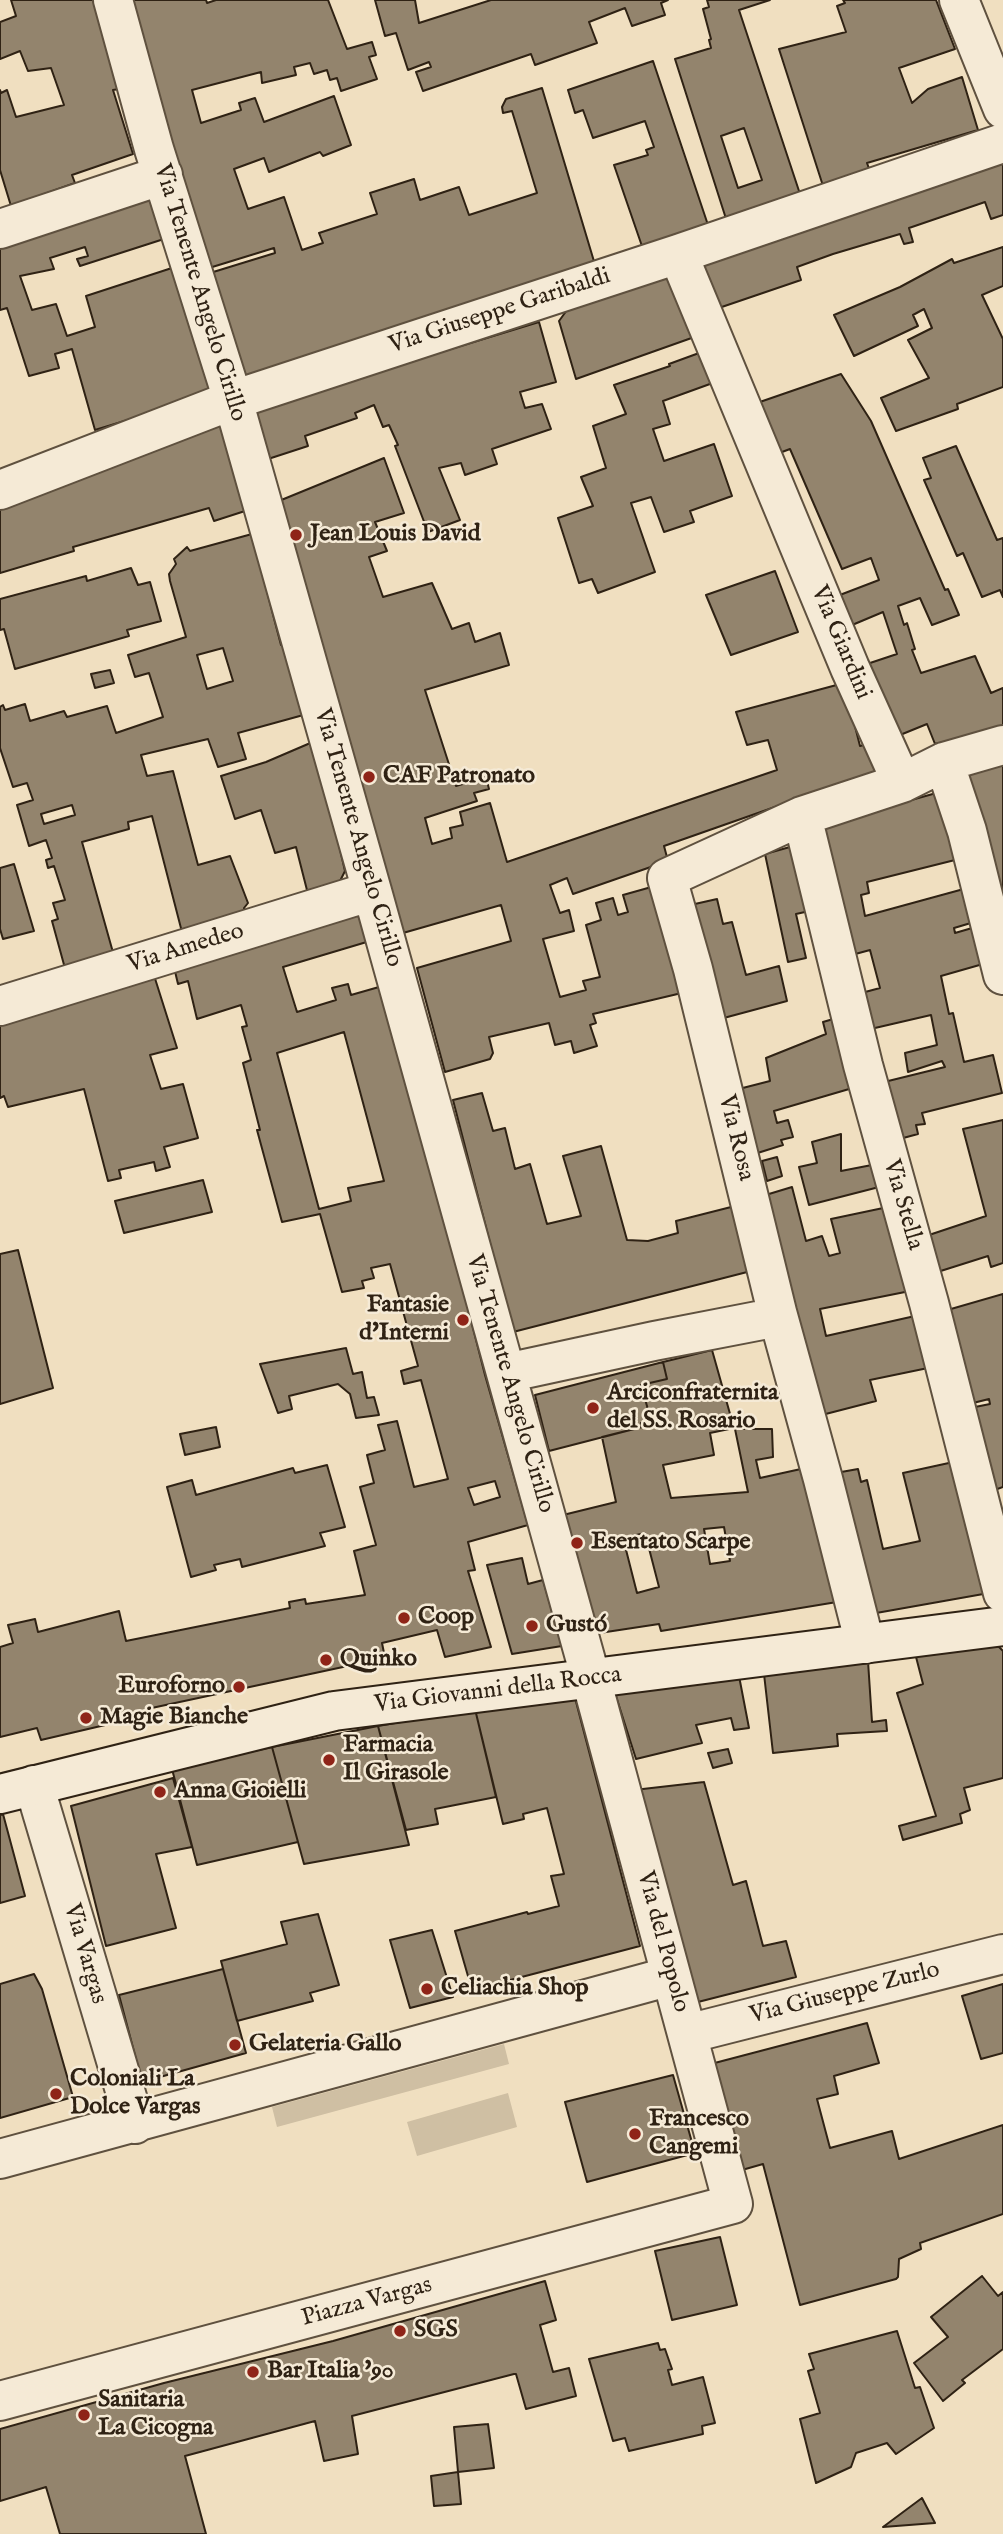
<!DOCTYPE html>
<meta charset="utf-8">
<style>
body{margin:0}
canvas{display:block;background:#f0dfc0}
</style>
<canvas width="1003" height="2534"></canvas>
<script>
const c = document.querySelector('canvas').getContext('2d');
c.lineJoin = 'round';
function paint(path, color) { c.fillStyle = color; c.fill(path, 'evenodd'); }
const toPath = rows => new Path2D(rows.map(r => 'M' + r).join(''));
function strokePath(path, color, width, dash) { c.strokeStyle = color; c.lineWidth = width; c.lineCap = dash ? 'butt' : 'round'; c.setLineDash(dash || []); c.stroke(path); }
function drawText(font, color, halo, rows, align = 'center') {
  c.font = font + ' "IM FELL English",serif'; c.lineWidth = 5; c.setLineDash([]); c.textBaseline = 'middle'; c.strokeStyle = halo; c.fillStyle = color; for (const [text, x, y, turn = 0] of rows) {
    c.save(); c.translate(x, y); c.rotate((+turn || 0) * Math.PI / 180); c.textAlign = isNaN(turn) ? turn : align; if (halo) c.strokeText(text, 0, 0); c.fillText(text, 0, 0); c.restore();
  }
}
paint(toPath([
 [504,2044,509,2064,277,2127,272,2107],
 [508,2093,517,2127,417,2156,407,2122]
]), '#cfbfa3');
const building = toPath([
 [11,0,93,0,119,89,113,90,133,154,72,175,75,183,11,206,0,170,0,90,1,93,7,90,16,117,64,105,51,68,28,71,20,51,0,59,0,22,16,16,11,0],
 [128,0,206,0,207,3,216,0,328,0,347,49,372,42,376,55,369,57,377,79,341,91,337,78,330,80,327,70,314,74,310,63,294,67,296,75,262,83,261,72,192,90,201,123,241,110,239,103,255,98,264,122,334,96,351,145,323,156,320,152,269,172,264,158,234,169,248,209,284,197,302,250,323,243,319,233,377,214,370,193,414,179,420,200,459,187,469,215,537,193,512,111,503,113,502,107,506,99,542,88,596,268,246,378,210,273,275,253,274,248,209,268,128,0],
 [375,0,415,0,419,23,491,0,668,0,661,3,665,15,632,26,625,8,589,22,597,43,535,65,531,54,423,91,416,72,431,67,429,62,408,70,396,33,385,36,375,0],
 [707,0,770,0,739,10,802,200,728,225,675,59,711,48,709,40,711,39,703,9,709,7,707,0],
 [744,128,762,180,738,188,721,136,744,128],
 [843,0,936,0,955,49,899,68,912,103,928,89,962,77,978,130,867,163,871,174,824,189,779,49,846,32,837,6,845,3,843,0],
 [653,61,709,228,644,252,614,165,648,155,646,150,654,147,645,121,593,138,583,110,575,113,568,90,653,61],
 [1003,161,1003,215,991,219,985,202,909,228,913,242,904,244,900,234,833,254,797,267,801,280,710,311,693,262,1003,161],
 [149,192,167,238,80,266,77,259,88,256,85,247,50,258,54,269,20,276,32,310,56,304,67,336,95,327,86,296,178,266,213,394,95,430,72,349,55,354,59,368,29,376,7,308,0,310,0,245,149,192],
 [1003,247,1003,286,982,295,1003,339,1003,387,957,404,958,409,896,431,881,398,929,378,908,340,932,328,924,309,913,315,918,326,854,356,834,315,900,287,952,259,954,263,1003,247],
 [671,272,700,335,576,379,559,321,567,310,671,272],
 [539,322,556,382,520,392,525,408,542,404,551,429,492,449,497,464,465,475,461,463,439,468,460,520,428,532,395,446,398,445,389,425,383,427,374,405,355,413,357,418,305,436,308,446,265,460,248,411,539,322],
 [710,349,721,380,663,401,670,424,653,429,664,461,714,444,732,496,690,511,694,522,664,532,651,497,631,503,655,572,598,593,592,579,579,583,558,518,593,506,581,477,606,468,593,426,626,414,614,385,670,366,669,364,710,349],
 [841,374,871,421,945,590,948,589,959,615,932,625,920,598,898,606,904,625,907,623,915,649,912,650,921,673,975,656,991,693,1003,688,1003,729,935,744,927,724,900,735,861,666,897,654,883,612,845,628,832,598,879,580,871,558,842,569,790,449,774,455,754,404,841,374],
 [221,422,245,511,214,521,209,508,73,547,74,551,0,573,0,504,221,422],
 [956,446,997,540,1003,538,1003,597,1000,590,982,597,963,553,957,556,924,480,931,478,923,458,956,446],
 [384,458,404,513,375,522,387,551,369,557,383,597,432,583,452,629,469,623,475,642,500,633,509,665,425,690,456,786,486,777,489,789,474,793,477,801,425,818,432,844,452,838,450,828,463,825,460,812,490,803,507,862,777,770,768,740,747,745,736,712,844,683,860,746,879,741,886,768,664,846,668,861,573,894,567,878,550,885,560,913,569,910,574,931,543,939,560,997,586,990,583,981,600,977,586,925,601,920,596,903,613,898,618,915,628,912,623,895,655,886,686,992,593,1014,596,1023,590,1025,597,1046,574,1053,571,1041,555,1045,549,1023,489,1037,493,1053,490,1059,445,1072,417,968,511,941,501,905,403,933,274,503,384,458],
 [252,534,281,645,286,644,307,714,238,733,246,759,218,767,208,739,141,755,147,776,173,771,198,865,230,856,248,903,244,908,244,918,183,936,152,816,128,822,129,829,82,842,114,956,66,972,52,921,58,919,53,903,65,900,54,866,48,868,46,860,52,858,46,840,29,846,17,805,33,800,27,783,13,787,0,748,0,707,3,705,5,710,25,704,30,721,64,711,67,717,107,706,116,733,163,717,149,673,135,677,128,655,186,637,170,581,169,574,176,564,174,559,187,547,190,551,252,534],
 [223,648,233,681,207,689,197,655,223,648],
 [72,805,75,815,44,824,41,814,72,805],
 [131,568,138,585,150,582,161,621,127,630,129,636,15,669,4,629,0,630,0,599,86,576,87,581,131,568],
 [775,571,798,632,731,655,706,595,775,571],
 [110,670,114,683,95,688,91,674,110,670],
 [315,741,345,871,340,881,309,898,296,847,275,853,261,810,235,819,221,776,266,762,315,741],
 [1003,755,1003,907,962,767,1003,755],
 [947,790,963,858,867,882,869,893,861,895,865,916,971,887,981,920,954,928,955,933,979,926,990,962,941,976,949,1014,953,1013,964,1062,993,1055,1002,1093,922,1113,925,1124,916,1125,918,1134,892,1141,876,1084,945,1067,942,1061,908,1072,905,1053,937,1045,931,1015,862,1031,854,995,880,988,870,950,848,956,815,827,947,790],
 [797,845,814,910,796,914,806,958,788,962,765,854,797,845],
 [14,864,34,931,3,939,0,929,0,868,14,864],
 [717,899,723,924,732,922,746,975,779,966,787,1001,720,1019,686,906,717,899],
 [355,909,370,941,283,967,297,1012,336,1000,332,988,348,984,351,995,386,985,485,1375,528,1525,468,1542,475,1570,468,1571,491,1647,445,1657,437,1630,382,1643,385,1658,147,1709,148,1715,41,1740,37,1728,0,1737,0,1647,13,1643,8,1625,35,1619,38,1632,119,1611,126,1641,290,1608,289,1602,305,1599,306,1604,365,1595,354,1551,376,1545,360,1487,374,1483,367,1455,385,1450,378,1425,397,1421,414,1487,448,1479,421,1380,404,1384,401,1371,418,1366,390,1264,371,1268,374,1278,362,1281,364,1288,342,1292,320,1214,282,1222,257,1130,260,1130,243,1063,251,1060,242,1027,247,1026,241,1005,197,1019,188,981,178,984,173,963,355,909],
 [344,1032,384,1181,348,1188,351,1201,319,1209,277,1053,344,1032],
 [495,1481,500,1497,474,1505,468,1488,495,1481],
 [152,969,177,1048,150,1055,161,1089,183,1084,198,1138,164,1147,170,1167,156,1171,154,1162,119,1170,121,1178,108,1181,84,1089,8,1107,4,1096,0,1098,0,1015,152,969],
 [840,1017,856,1087,774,1111,777,1123,788,1120,793,1137,781,1140,783,1145,748,1156,731,1091,770,1081,766,1058,826,1034,823,1022,840,1017],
 [482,1093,493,1131,505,1128,515,1169,530,1164,547,1224,581,1216,563,1156,601,1146,627,1240,648,1241,678,1233,676,1221,739,1205,755,1270,513,1332,453,1100,482,1093],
 [1003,1120,1003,1263,991,1267,988,1256,928,1275,917,1239,986,1216,963,1129,1003,1120],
 [841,1134,841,1171,877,1164,883,1186,809,1205,799,1167,817,1163,812,1142,841,1134],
 [777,1157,782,1176,767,1181,762,1161,777,1157],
 [203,1180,212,1212,124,1233,115,1201,203,1180],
 [792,1187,806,1241,822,1236,829,1256,840,1253,831,1219,888,1207,910,1291,820,1309,826,1336,915,1316,928,1368,870,1380,876,1401,814,1417,759,1197,792,1187],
 [18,1250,53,1388,0,1404,0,1254,18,1250],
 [1003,1294,1003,1487,989,1492,970,1408,990,1404,989,1399,969,1404,944,1311,1003,1294],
 [346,1348,353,1374,362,1372,367,1398,374,1397,379,1415,356,1418,350,1394,338,1384,289,1396,292,1409,278,1413,260,1364,346,1348],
 [712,1350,734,1428,710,1433,714,1455,663,1465,671,1498,748,1492,735,1429,772,1429,773,1457,756,1460,760,1478,810,1467,843,1601,661,1631,659,1624,593,1634,563,1515,616,1502,602,1437,642,1427,641,1423,651,1420,641,1385,667,1379,663,1362,712,1350],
 [724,1527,730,1561,710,1564,704,1529,724,1527],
 [645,1533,659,1587,637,1593,623,1538,645,1533],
 [663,1362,667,1379,641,1385,651,1420,641,1423,642,1427,549,1451,535,1395,663,1362],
 [216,1427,220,1447,185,1455,180,1434,216,1427],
 [958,1461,989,1593,865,1615,830,1474,858,1469,861,1482,867,1480,883,1549,920,1541,903,1473,958,1461],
 [327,1465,345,1527,320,1533,325,1546,242,1567,240,1559,214,1565,216,1570,191,1577,167,1487,192,1480,196,1495,293,1468,295,1473,327,1465],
 [522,1558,528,1584,543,1580,562,1646,512,1654,487,1565,522,1558],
 [992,1640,1003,1651,1003,1778,964,1788,970,1810,960,1814,962,1823,903,1840,899,1826,936,1816,897,1693,923,1684,915,1653,992,1640],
 [868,1661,872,1722,886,1720,887,1731,837,1734,838,1746,773,1753,764,1674,868,1661],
 [739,1676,749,1728,734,1730,731,1718,696,1725,702,1743,636,1759,614,1690,739,1676],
 [574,1694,640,1946,472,1990,455,1931,527,1912,528,1914,559,1906,551,1876,564,1874,547,1808,523,1814,524,1819,503,1824,475,1709,574,1694],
 [475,1709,496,1797,435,1809,438,1824,406,1830,378,1726,475,1709],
 [378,1726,409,1845,304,1864,272,1747,378,1726],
 [272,1747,298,1842,197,1865,172,1769,272,1747],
 [728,1749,732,1763,713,1768,708,1753,728,1749],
 [173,1778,192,1847,156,1854,176,1928,106,1946,71,1806,173,1778],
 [704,1782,733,1885,746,1881,763,1946,786,1941,796,1977,694,2003,634,1790,704,1782],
 [3,1814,25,1896,0,1903,0,1815,3,1814],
 [318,1914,339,1985,310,1993,313,2001,237,2021,221,1961,287,1944,281,1922,318,1914],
 [432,1930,453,1997,410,2008,390,1940,432,1930],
 [223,1969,246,2053,142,2082,119,1995,223,1969],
 [34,1974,42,1989,73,2097,0,2118,0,1984,34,1974],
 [1003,1984,1003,2053,981,2059,962,1996,1003,1984],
 [867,2023,879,2063,834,2076,838,2094,817,2099,830,2148,892,2131,899,2159,1003,2125,1003,2214,920,2243,921,2249,899,2259,898,2277,896,2279,800,2305,763,2164,735,2172,707,2065,867,2023],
 [673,2075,695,2153,587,2182,565,2102,673,2075],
 [720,2237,737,2305,672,2320,655,2251,720,2237],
 [982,2276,998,2296,1003,2292,1003,2349,962,2380,965,2383,943,2401,914,2363,948,2337,931,2317,982,2276],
 [545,2281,556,2320,540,2325,553,2372,569,2368,576,2396,526,2409,516,2374,514,2374,352,2416,358,2454,324,2461,315,2421,185,2456,206,2534,60,2534,46,2487,0,2501,0,2429,164,2383,333,2341,545,2281],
 [897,2331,915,2388,920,2387,934,2428,896,2454,887,2443,856,2453,851,2467,816,2483,800,2419,820,2413,808,2371,814,2369,809,2354,897,2331],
 [658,2343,660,2350,665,2349,672,2369,668,2370,672,2385,703,2377,715,2423,702,2426,703,2434,629,2451,625,2438,613,2441,589,2359,658,2343],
 [488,2424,494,2468,458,2472,454,2427,488,2424],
 [458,2472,461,2504,434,2506,431,2476,458,2472],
 [922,2498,935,2523,883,2527,922,2498]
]);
paint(building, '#93846d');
strokePath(building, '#2f2214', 2);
const street = toPath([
 [959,0,1003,109],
 [0,229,163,175],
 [678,254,850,668,902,783,944,762,967,831,1003,975],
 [0,490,233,400,678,254,1003,143],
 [944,762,1003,745],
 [802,816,863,1065,929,1303,1003,1593],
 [0,1006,372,891],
 [506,1373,654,1341,778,1317],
 [865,1644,823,1479,777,1312,693,969,667,878,802,816,902,783],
 [34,1785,135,2124],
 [687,2034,1003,1954],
 [0,2159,671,1976],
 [0,2401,733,2204,591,1679,372,891,233,400,154,149,113,0]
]);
const secondary = toPath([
 [0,1794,334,1711,1003,1626]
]);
strokePath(street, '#5f513f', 42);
strokePath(secondary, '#2f2214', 42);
strokePath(street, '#f5ead6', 38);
strokePath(secondary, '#f5ead6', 38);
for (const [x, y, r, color] of [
 [296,535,7,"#8f2418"],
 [369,777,7,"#8f2418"],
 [463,1320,7,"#8f2418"],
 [593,1408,7,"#8f2418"],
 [577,1543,7,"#8f2418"],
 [404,1618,7,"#8f2418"],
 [532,1626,7,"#8f2418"],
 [326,1660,7,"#8f2418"],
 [239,1687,7,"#8f2418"],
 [86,1718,7,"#8f2418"],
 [329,1760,7,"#8f2418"],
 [160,1792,7,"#8f2418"],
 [427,1989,7,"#8f2418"],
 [235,2045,7,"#8f2418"],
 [56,2094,7,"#8f2418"],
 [635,2134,7,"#8f2418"],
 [400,2331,7,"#8f2418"],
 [253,2372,7,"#8f2418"],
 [84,2415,7,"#8f2418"]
]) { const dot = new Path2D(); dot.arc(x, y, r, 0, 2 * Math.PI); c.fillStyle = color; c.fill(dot); strokePath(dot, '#f5ead6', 2.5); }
drawText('24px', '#2f2214', '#f5ead6', [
 ["Via Tenente Angelo Cirillo",199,293,73],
 ["Via Giuseppe Garibaldi",500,312,-18],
 ["Via Giardini",840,643,67],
 ["Via Tenente Angelo Cirillo",357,838,74],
 ["Via Amedeo",186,949,-17],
 ["Via Rosa",735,1138,76],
 ["Via Stella",902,1205,74],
 ["Via Tenente Angelo Cirillo",509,1384,74],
 ["Via Giovanni della Rocca",498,1691,-7],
 ["Via del Popolo",662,1942,75],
 ["Via Vargas",84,1954,74],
 ["Via Giuseppe Zurlo",845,1994,-14],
 ["Piazza Vargas",367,2303,-15]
]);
drawText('bold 24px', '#2f2214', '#f5ead6', [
 ["Jean Louis David",310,535],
 ["CAF Patronato",383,777],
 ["Fantasie",449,1306,"right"],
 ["d'Interni",449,1334,"right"],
 ["Arciconfraternita",607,1394],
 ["del SS. Rosario",607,1422],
 ["Esentato Scarpe",591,1543],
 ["Coop",418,1618],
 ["Gustó",546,1626],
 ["Quinko",340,1660],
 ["Euroforno",225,1687,"right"],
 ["Magie Bianche",100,1718],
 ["Farmacia",343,1746],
 ["Il Girasole",343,1774],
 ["Anna Gioielli",174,1792],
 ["Celiachia Shop",441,1989],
 ["Gelateria Gallo",249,2045],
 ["Coloniali La",70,2080],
 ["Dolce Vargas",70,2108],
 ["Francesco",649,2120],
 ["Cangemi",649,2148],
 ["SGS",414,2331],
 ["Bar Italia '90",267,2372],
 ["Sanitaria",98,2401],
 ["La Cicogna",98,2429]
], 'left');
</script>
